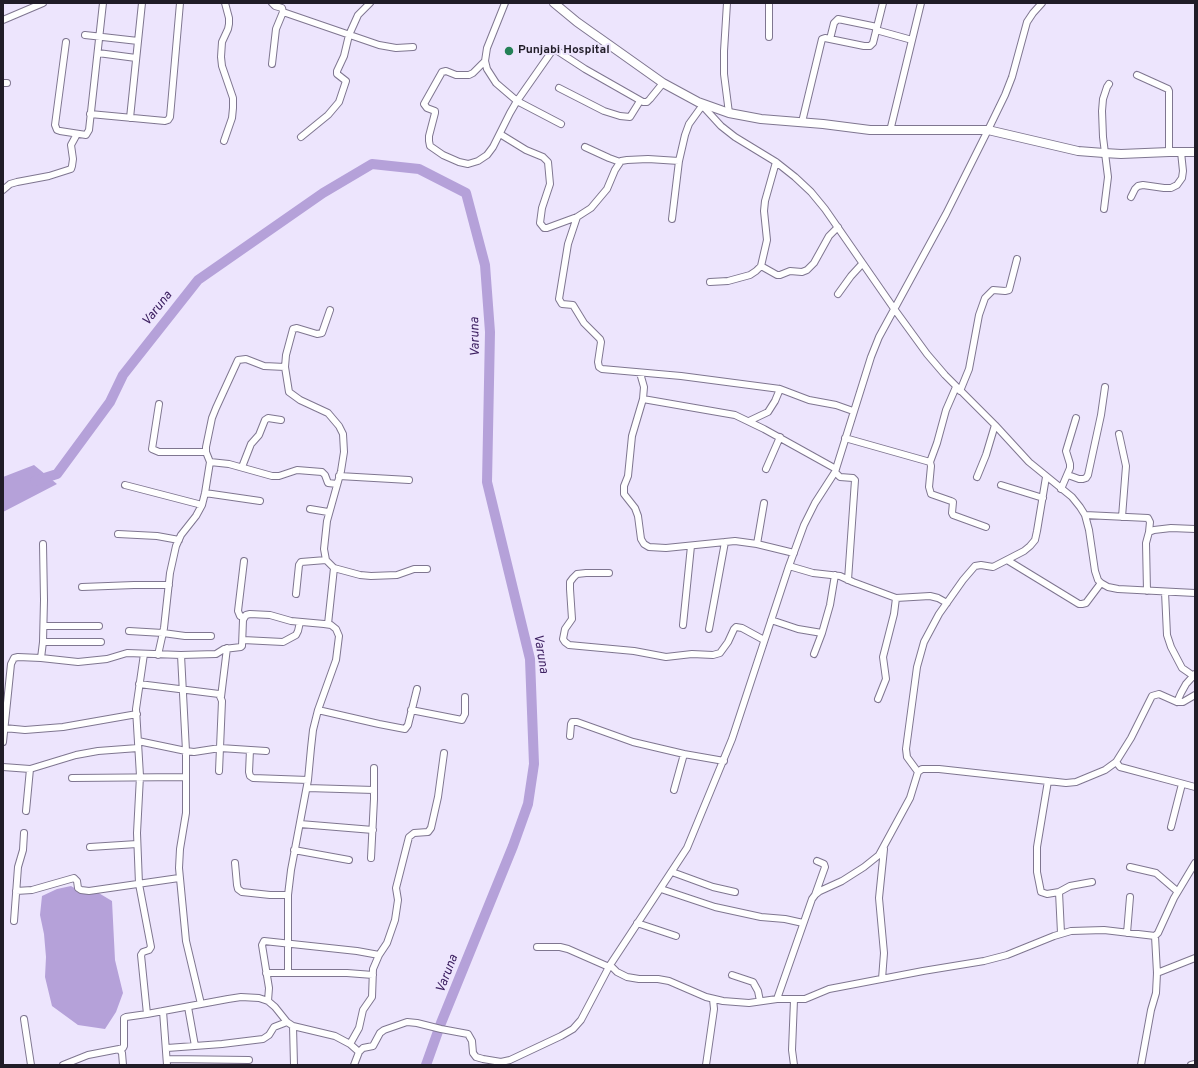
<!DOCTYPE html>
<style>
body{margin:0}
#map{position:relative;width:1198px;height:1068px;overflow:hidden;background:#ede5fd;font-family:Overpass,sans-serif}
canvas{display:block}
.frame{position:absolute;inset:0;border:4px solid #201c27;pointer-events:none}
</style>
<div id="map">
<canvas width="1198" height="1068"></canvas>
<div class="frame"></div>
</div>
<script>
const c = document.querySelector('canvas').getContext('2d');
c.lineJoin = 'round';
function paint(path, color) { c.fillStyle = color; c.fill(path, 'evenodd'); }
const toPath = rows => new Path2D(rows.map(r => 'M' + r).join(''));
function strokePath(path, color, width, dash) { c.strokeStyle = color; c.lineWidth = width; c.lineCap = dash ? 'butt' : 'round'; c.setLineDash(dash || []); c.stroke(path); }
function drawText(font, color, halo, rows, align = 'center') {
  c.font = font + ' Overpass,sans-serif'; c.lineWidth = 4; c.setLineDash([]); c.textBaseline = 'middle'; c.strokeStyle = halo; c.fillStyle = color; for (const [text, x, y, turn = 0] of rows) {
    c.save(); c.translate(x, y); c.rotate((+turn || 0) * Math.PI / 180); c.textAlign = isNaN(turn) ? turn : align; if (halo) c.strokeText(text, 0, 0); c.fillText(text, 0, 0); c.restore();
  }
}
paint(toPath([
 [34,465,57,484,3,512,3,477],
 [71,886,81,892,97,892,112,901,115,960,123,993,116,1012,105,1029,78,1025,52,1006,45,977,46,957,44,934,40,915,42,896,57,889]
]), '#b5a1d9');
strokePath(toPath([
 [35,481,57,474,110,402,123,375,198,280,323,193,372,164,419,169,466,193,485,265,490,332,487,482,530,659,534,764,528,804,513,846,441,1023,426,1065]
]), '#b5a1d9', 10);
const minor = toPath([
 [727,3,724,51,724,74,729,113],
 [283,12,379,45,396,48,413,47],
 [3,20,43,3],
 [876,30,912,40],
 [85,35,138,41],
 [769,37,769,3],
 [830,39,834,23,838,19,877,27],
 [66,42,55,125,57,130,60,131,86,135,89,130,103,3],
 [98,53,136,58],
 [485,61,473,73,469,75,456,75,446,71,442,72,424,104,427,108,435,111,435,113,429,136,429,141,430,146,443,155,459,162,468,164,478,161,487,155,493,147,510,113,517,101,496,83,487,69,485,61,487,48,505,3],
 [272,64,276,29,283,12,282,8,275,6,272,3],
 [1137,75,1168,89,1169,91,1169,152],
 [3,83,7,83],
 [559,88,604,111,620,116,630,117,640,101],
 [700,103,721,126,735,137,776,162,795,177,811,192,825,209,895,310,927,354,945,375,995,425,1029,462,1072,497,1080,507,1085,515,1089,530,1095,571,1098,580,1101,583,1108,587,1118,589,1195,593],
 [90,114,165,121,168,120,170,117,180,3],
 [130,118,142,3],
 [802,122,822,39,825,38,864,46,870,46,873,43,883,3],
 [561,124,517,101,552,51,556,50,585,69,643,102,647,102,650,99,663,83],
 [890,131,921,3],
 [500,134,526,150,543,157,548,162,550,184,542,208,540,223,544,228,547,228,577,217,591,208,607,189,615,170,621,161,627,160,648,159,679,161],
 [301,137,328,115,339,102,346,81,337,74,337,71,344,56,349,35,358,15,370,3],
 [224,141,232,118,233,108,233,98,222,66,221,57,222,42,228,29,229,24,229,18,225,3],
 [585,147,609,158,620,162],
 [3,190,10,184,17,182,49,176,71,169,72,166,73,159,71,145,77,134],
 [1131,197,1135,189,1138,186,1143,185,1164,188,1171,188,1177,185,1182,178,1183,171,1181,152],
 [1104,209,1108,177,1103,137,1102,111,1103,99,1107,87,1109,84],
 [577,217,568,244,559,299,562,304,573,305,584,323,600,339,601,342,598,362,599,367,602,369,681,376,780,389,809,400,836,405,853,411],
 [672,219,679,161,685,135,689,124,702,106],
 [761,266,767,240,764,211,765,201,776,162],
 [710,282,728,281,750,275,756,271,761,266,777,275,780,275,790,271,802,272,807,270,814,263,829,236,838,227],
 [838,294,851,276,862,264],
 [330,310,322,333,317,334,297,328,293,329,286,355,285,367,289,392,300,400,328,413,339,426,343,434,344,452,341,471,327,521,324,549,326,560,334,568,360,575,371,576,397,575,414,569,427,569],
 [640,373,644,387,643,399,632,436,628,476,624,486,624,494,635,508,638,516,641,539,644,544,649,547,666,548,735,541,757,544,794,553],
 [960,391,969,369,979,315,985,298,993,290,1005,291,1009,290,1017,259],
 [643,399,735,415,764,429,836,469],
 [159,404,152,449,159,452,206,452],
 [749,421,768,412,775,401,780,389],
 [1119,434,1126,466,1122,517],
 [845,438,930,462,931,466,929,487,931,494,951,501,953,502,952,513,953,515,986,527],
 [210,462,229,464,272,476,279,476,297,470,322,472,325,475,328,483,337,484],
 [930,462,937,443,946,410,956,387],
 [242,467,251,444,259,435,265,420,268,418,281,420],
 [766,469,780,437],
 [835,472,840,477,853,478,855,480,848,580],
 [1068,475,1079,479,1083,479,1086,478,1088,475,1101,415,1105,387],
 [339,476,409,480],
 [977,477,986,455,995,425],
 [125,485,202,505],
 [1001,485,1043,498],
 [1061,489,1070,468,1070,464,1066,451,1076,418],
 [205,493,260,501],
 [310,509,328,512],
 [1085,515,1148,518,1150,522,1149,532],
 [118,534,157,536,179,540],
 [757,544,764,503],
 [1007,560,1079,604,1082,604,1086,603,1101,583],
 [789,566,813,573,840,576,853,582,896,598,930,596,938,598,947,603],
 [609,573,586,573,577,574,573,578,570,582,570,589,572,619,565,629,563,639,565,642,569,645,634,651,666,657,692,654,713,655,720,653,728,642,734,629,736,627,742,628,764,640],
 [82,587,134,585,169,585],
 [1147,591,1146,543,1149,532,1154,530,1171,528,1195,529],
 [1165,592,1167,635,1171,647,1182,668,1195,677],
 [296,594,299,565,301,562,326,560],
 [244,617,240,616,238,611,244,561],
 [771,620,798,629,822,633],
 [328,624,334,568],
 [683,625,691,546],
 [44,626,99,626],
 [709,629,725,542],
 [129,631,163,633,185,636,211,636],
 [243,640,283,642,296,635,298,631,300,622],
 [43,642,101,642],
 [144,654,136,709,140,776,137,833,139,884,151,947,149,950,143,952,141,955,147,1014,228,999,241,997,259,998,268,1001,275,1007,287,1022,293,1026,335,1036,350,1044,359,1052],
 [814,654,822,633,830,605,835,575],
 [158,655,164,628,170,573,176,546,181,535,196,516,202,505,205,493,210,462,206,452,206,447,212,418,216,408,238,360,246,359,264,366,285,367],
 [181,655,186,751,186,813,180,849,179,868,186,941,201,1004],
 [41,658,43,642,44,600,43,544],
 [139,684,219,694,222,701,219,771],
 [221,697,227,648],
 [878,699,886,679,883,657,894,614,896,598],
 [1177,702,1181,693,1186,684,1195,674],
 [318,710,379,724,405,729,408,725,417,689],
 [411,710,462,720,465,714,465,697],
 [4,728,25,730,63,727,137,714],
 [570,736,571,724,572,722,577,722,633,742,684,754,724,761],
 [138,741,186,751,194,752,220,748,266,751],
 [3,742,11,664,14,658,18,657,41,658,78,662,107,659,127,653,181,655,216,654,224,649,241,647,242,646,243,620,246,615,250,614,270,615,291,621,324,624,331,625,336,629,339,636,336,660,318,710,313,730,311,748,308,780,291,870,288,895,288,973],
 [250,750,249,772,250,776,253,778,308,780],
 [1116,762,1120,767,1124,768,1195,787],
 [3,767,30,769,76,755,98,751,138,748],
 [918,772,907,757,906,749,917,667,924,642,939,614,963,580,975,566,981,565,993,567,1024,551,1030,546,1035,540,1037,531,1046,477],
 [72,778,186,777],
 [1048,781,1037,847,1037,872,1041,892,1047,894,1059,892,1070,886,1092,882],
 [307,788,374,790],
 [674,790,684,754],
 [26,811,30,769],
 [300,824,373,830],
 [1171,827,1182,784],
 [90,847,137,844],
 [294,850,349,860],
 [371,858,374,799,374,768],
 [235,863,237,885,238,889,242,892,270,895,288,895],
 [1130,867,1156,873,1177,891],
 [672,872,713,887,735,892],
 [661,889,715,907,761,917,785,919,803,923],
 [16,891,32,890,74,878,77,881,78,888,81,890,89,891,179,878],
 [1059,892,1061,933],
 [815,895,825,867,824,864,817,861],
 [14,921,18,867,23,850,24,833],
 [637,923,676,936],
 [1127,933,1130,897],
 [537,947,560,947,568,949,609,967],
 [610,965,617,972,627,977,639,979,658,979,669,981,706,997,723,1001,749,1003,777,999,812,899,815,895,820,891,842,881,864,867,879,855,910,798,918,772,922,769,939,769,1066,783,1076,782,1105,770,1116,762,1131,738,1152,696,1159,694,1177,702,1183,702,1195,695],
 [266,973,347,973,373,975],
 [1157,973,1195,958],
 [732,975,753,982,758,991,760,1001],
 [882,979,884,953,879,898,884,849],
 [777,999,805,999,829,989,923,971,984,961,1007,955,1054,936,1071,931,1104,930,1155,936,1158,933,1174,898,1195,863],
 [268,1001,269,988,262,945,264,941,357,951,379,955],
 [188,1007,195,1046],
 [163,1011,167,1065],
 [24,1019,31,1065],
 [293,1026,294,1065],
 [350,1044,359,1028,363,1010,372,997,373,969,379,955,387,943,395,920,398,900,396,888,409,837,414,833,428,832,431,828,438,797,444,753],
 [167,1048,222,1044,263,1039,269,1035,274,1027,287,1022],
 [119,1049,123,1048,124,1046,124,1018,126,1017,147,1014],
 [167,1059,249,1060],
 [63,1065,88,1055,119,1049,122,1053,123,1065],
 [354,1065,359,1052,363,1048,373,1046,380,1033,384,1030,407,1022,417,1023,441,1029,468,1034,472,1041,473,1053,476,1057,483,1059,501,1062,510,1060,561,1036,573,1029,581,1020,610,965,687,848,732,739,789,566,804,525,815,503,835,472,871,357,879,337,946,214,988,130,1005,95,1012,77,1027,22,1033,13,1042,3],
 [706,1065,714,1009,713,999],
 [794,1065,792,1050,794,1000],
 [1141,1065,1151,1010,1156,993,1157,973,1155,936],
 [1191,1065,1195,1064]
]);
const tertiary = toPath([
 [554,3,577,22,663,83,698,102,729,113,761,119,823,124,870,130,988,130,1078,151,1104,153,1121,154,1169,152,1195,152]
]);
strokePath(minor, '#7f7690', 8);
strokePath(tertiary, '#7f7690', 10);
strokePath(minor, '#fff', 6);
strokePath(tertiary, '#fff', 8);
for (const [x, y, r, color] of [
 [509,51,5,"#248157"]
]) { const dot = new Path2D(); dot.arc(x, y, r, 0, 2 * Math.PI); c.fillStyle = color; c.fill(dot); strokePath(dot, '#ede5fd', 1.5); }
drawText('bold 12px', '#201c27', '#ede5fd', [
 ["Punjabi Hospital",518,51]
], 'left');
drawText('italic 13px', '#3e2162', '#ede5fd', [
 ["Varuna",158,309,-52],
 ["Varuna",476,337,-91],
 ["Varuna",540,654,81],
 ["Varuna",448,974,-69]
]);
</script>
